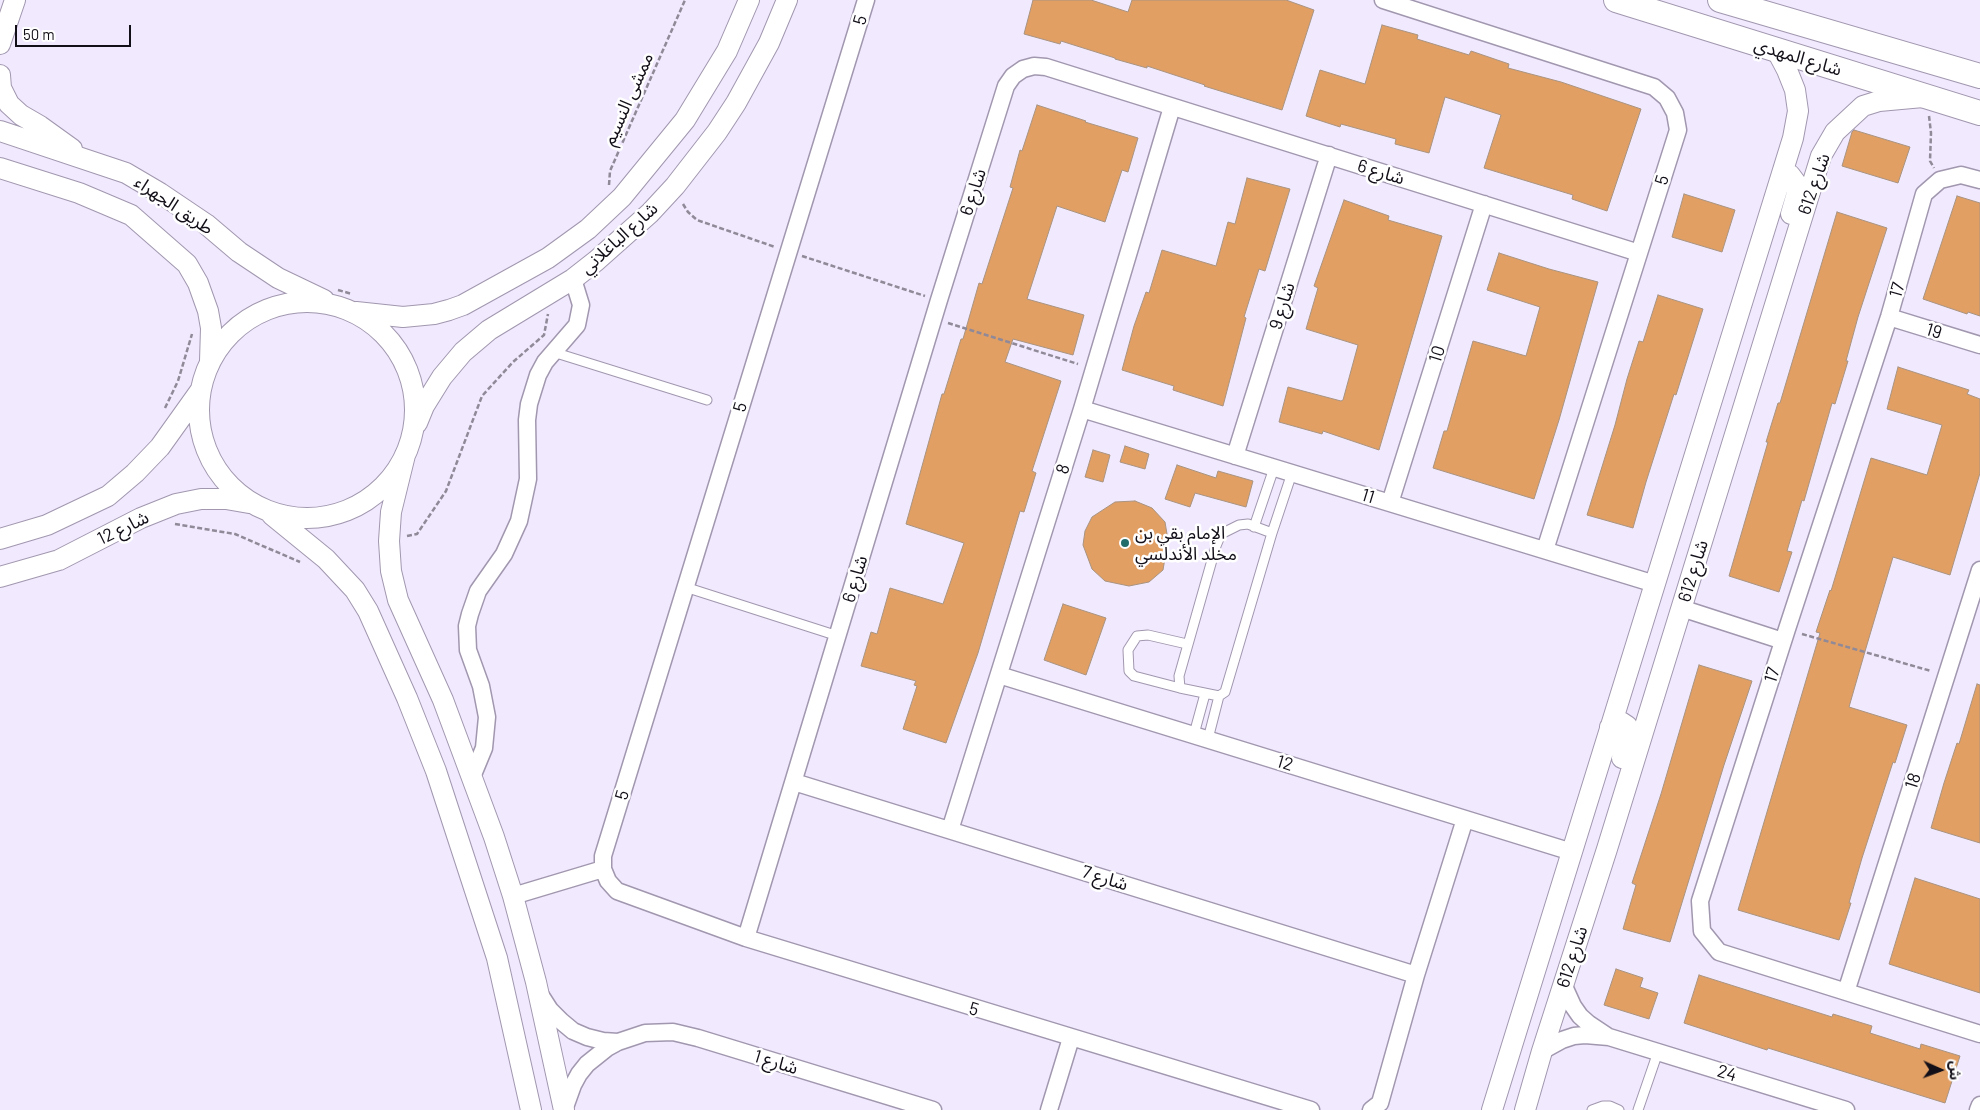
<!DOCTYPE html>
<meta charset="utf-8">
<style>
body{margin:0}
#map{position:relative;width:1980px;height:1110px;overflow:hidden;background:#f1e9fd;font-family:Barlow,"Noto Sans Arabic",sans-serif}
canvas{display:block}
.north{position:absolute;left:1915px;top:1045px;width:50px;height:50px;-webkit-text-stroke:4px #fff;paint-order:stroke;rotate:92deg;font-size:14px;font-weight:700;line-height:20px;text-align:center;color:#130f18}
.north::after{content:'';display:block;margin:auto;width:18px;height:22px;background:#130f18;clip-path:polygon(50% 0,100% 100%,50% 72%,0 100%)}
.scale{position:absolute;left:15px;top:25px;width:116px;height:22px;box-sizing:border-box;border:2px solid #130f18;border-top:0;padding-left:6px;font-size:15px;line-height:18px;white-space:nowrap;color:#130f18;-webkit-text-stroke:4px #fff;paint-order:stroke}
</style>
<div id="map">
<canvas width="1980" height="1110"></canvas>
<div class="north">ش</div>
<div class="scale">50 m</div>
</div>
<script>
const c = document.querySelector('canvas').getContext('2d');
c.lineJoin = 'round';
function paint(path, color) { c.fillStyle = color; c.fill(path, 'evenodd'); }
const toPath = rows => new Path2D(rows.map(r => 'M' + r).join(''));
function strokePath(path, color, width, dash) { c.strokeStyle = color; c.lineWidth = width; c.lineCap = dash ? 'butt' : 'round'; c.setLineDash(dash || []); c.stroke(path); }
function drawText(font, color, halo, rows, align = 'center') {
  c.font = font + ' Barlow,"Noto Sans Arabic",sans-serif'; c.lineWidth = 5; c.setLineDash([]); c.textBaseline = 'middle'; c.strokeStyle = halo; c.fillStyle = color; for (const [text, x, y, turn = 0] of rows) {
    c.save(); c.translate(x, y); c.rotate((+turn || 0) * Math.PI / 180); c.textAlign = isNaN(turn) ? turn : align; if (halo) c.strokeText(text, 0, 0); c.fillText(text, 0, 0); c.restore();
  }
}
const building = toPath([
 [1033,0,1091,0,1128,12,1132,0,1286,0,1314,10,1282,110,1204,86,1205,85,1147,66,1147,68,1115,59,1115,58,1061,41,1060,44,1024,34,1033,0],
 [1382,25,1418,35,1417,39,1469,55,1471,51,1509,64,1508,68,1561,82,1641,109,1607,211,1572,199,1573,195,1484,168,1501,115,1445,97,1429,153,1395,144,1396,139,1341,124,1340,127,1306,116,1320,70,1365,84,1382,25],
 [1037,105,1086,121,1085,122,1138,138,1128,172,1122,170,1105,222,1057,206,1027,299,1084,315,1073,355,1013,339,1005,362,1061,381,1032,471,1036,473,1024,512,1020,511,978,653,946,743,903,729,917,686,914,685,916,681,861,666,871,632,877,634,890,588,943,604,964,543,906,524,942,394,944,394,961,339,963,339,979,283,982,284,1013,188,1010,187,1020,150,1022,151,1037,105],
 [1854,130,1910,147,1898,183,1842,166,1852,132,1854,130],
 [1247,178,1290,189,1265,271,1259,269,1244,317,1246,318,1223,406,1173,390,1174,386,1122,370,1134,326,1146,292,1149,293,1162,250,1216,266,1228,222,1235,224,1247,178],
 [1684,194,1735,210,1722,252,1672,237,1684,194],
 [1957,196,1980,203,1980,316,1968,312,1967,314,1923,299,1957,196],
 [1344,200,1389,216,1388,220,1442,236,1379,450,1323,431,1322,434,1279,422,1288,387,1341,401,1343,400,1358,345,1306,329,1318,288,1314,286,1344,200],
 [1837,212,1887,228,1858,317,1846,361,1848,361,1835,404,1832,403,1804,501,1802,500,1787,551,1792,552,1779,592,1729,576,1768,442,1766,442,1778,403,1780,403,1837,212],
 [1499,253,1549,269,1598,282,1559,420,1534,499,1433,468,1444,431,1447,431,1473,341,1526,356,1540,307,1487,290,1499,253],
 [1658,295,1703,309,1676,395,1674,394,1646,482,1633,528,1587,515,1615,425,1627,379,1639,341,1643,342,1658,295],
 [1898,367,1969,390,1967,394,1980,399,1980,473,1950,575,1893,557,1866,648,1849,707,1907,725,1895,763,1893,762,1862,858,1849,903,1851,903,1839,940,1738,910,1820,633,1816,632,1830,590,1831,591,1871,458,1927,475,1942,425,1887,409,1898,367],
 [1125,446,1149,454,1145,469,1120,462,1125,446],
 [1093,450,1110,455,1103,482,1085,477,1093,450],
 [1177,465,1216,478,1218,471,1253,481,1246,507,1195,493,1190,507,1165,499,1177,465],
 [1135,501,1152,508,1165,522,1168,540,1163,570,1149,582,1129,586,1105,581,1092,569,1083,545,1085,531,1092,517,1115,502,1135,501],
 [1063,604,1106,618,1086,675,1044,660,1063,604],
 [1699,665,1752,681,1724,765,1670,942,1623,929,1636,885,1632,883,1661,794,1699,665],
 [1977,684,1980,685,1980,843,1931,828,1944,783,1957,743,1959,744,1977,684],
 [1915,878,1980,899,1980,993,1889,964,1915,878],
 [1616,969,1643,978,1640,987,1658,993,1649,1019,1604,1005,1616,969],
 [1699,975,1832,1017,1833,1014,1872,1026,1870,1033,1920,1049,1921,1044,1960,1056,1945,1103,1768,1048,1767,1050,1684,1023,1699,975]
]);
paint(building, '#e29f63');
strokePath(building, '#a89381', 1);
const service = toPath([
 [553,352,707,400],
 [1254,527,1274,468],
 [685,587,838,636],
 [1180,688,1134,676,1129,671,1128,650,1137,636,1148,635,1187,644],
 [1219,696,1180,688,1179,676,1216,546,1221,534,1239,525,1248,524,1272,533],
 [1194,734,1205,694],
 [1208,739,1219,696,1225,692,1272,533,1292,473],
 [1592,1110,1603,1106,1610,1106,1619,1110],
 [1638,1110,1658,1052]
]);
const minor = toPath([
 [866,0,603,856,603,869,608,881,617,891,746,938,1311,1110],
 [1383,0,1654,87,1667,98,1675,113,1678,130,1545,550],
 [1980,180,1961,175,1940,180,1924,194,1889,317,1787,629,1700,901,1702,931,1719,952,1980,1034],
 [1889,317,1980,345],
 [1082,409,1655,584],
 [1235,456,1329,155],
 [1390,503,1484,204],
 [1681,608,1783,641],
 [999,675,1572,852],
 [472,777,484,748,487,717,481,686,468,650,467,626,470,614,478,591,504,554,519,521,528,479,527,420,529,404,538,375,545,362,577,325,581,305,573,279],
 [794,782,1416,975],
 [950,830,1082,409,1172,107],
 [513,896,603,869],
 [746,938,939,300,1006,86,1013,76,1023,69,1034,66,1046,67,1639,253],
 [1563,984,1573,1006,1580,1016,1589,1024,1607,1036],
 [1846,992,1980,570],
 [541,996,550,1010,561,1021,573,1031,587,1037,603,1041,618,1042],
 [1542,1051,1562,1040,1574,1036,1585,1035,1609,1037,1846,1110],
 [564,1110,573,1085,579,1074,587,1064,607,1048,618,1042,645,1033,673,1032,698,1038,933,1110],
 [1049,1110,1071,1038],
 [1371,1110,1380,1103,1416,975,1465,819],
 [1978,1110,1980,1105]
]);
const tertiary = toPath([
 [0,44,15,0],
 [0,75,1,88,9,104,21,115,40,126,72,149],
 [0,131,126,173,160,193,206,224,239,252,278,278,324,300],
 [0,168,79,193,131,215,187,264,198,283,208,311,211,328,210,361],
 [1783,172,1790,175,1796,183,1797,193,1791,214],
 '199 410a108 108 0 1 1 216 0a108 108 0 1 1-216 0Z',
 [356,312,403,317,434,314,449,310,463,305,548,258,588,229,622,197,685,120,727,51,749,0],
 [417,423,424,406,442,377,463,352,489,330,573,279,596,261,650,213,675,186,717,132,736,103,769,43,787,0],
 [405,455,391,512,389,541,391,571,398,600,443,700,494,837,513,896,536,982,564,1110],
 [272,515,326,559,355,590,368,611,407,698,436,771,497,958,531,1110],
 [0,539,47,525,108,496,135,473,160,447,200,391],
 [0,577,59,560,141,518,176,504,201,499,226,499,249,503],
 [1610,727,1621,722,1627,726,1628,732,1622,758],
 [1492,1110,1793,138,1798,111,1795,90,1787,70,1777,51],
 [1525,1110,1542,1051,1607,849,1821,156,1835,132,1863,106,1879,101,1923,97]
]);
const secondary = toPath([
 [1616,0,1980,113],
 [1720,0,1980,76]
]);
strokePath(service, '#a197af', 11);
strokePath(minor, '#a197af', 19);
strokePath(tertiary, '#a197af', 22);
strokePath(secondary, '#a197af', 26);
strokePath(toPath([
 [1929,116,1931,133,1930,161,1934,168],
 [609,185,610,171,685,0],
 [683,204,688,212,697,220,775,247],
 [802,256,925,296],
 [338,290,352,294],
 [948,323,1078,364],
 [165,408,178,381,192,334],
 [175,524,235,534,300,562],
 [407,536,417,534,446,491,482,396,513,362,544,335,548,314],
 [1802,634,1931,671]
]), '#8f8998', 2.5, [5, 2.5]);
strokePath(service, '#fff', 9);
strokePath(minor, '#fff', 16);
strokePath(tertiary, '#fff', 20);
strokePath(secondary, '#fff', 24);
for (const [x, y, r, color] of [
 [1125,543,5,"#216d6c"]
]) { const dot = new Path2D(); dot.arc(x, y, r, 0, 2 * Math.PI); c.fillStyle = color; c.fill(dot); strokePath(dot, '#fff', 2); }
drawText('18px', '#130f18', '#fff', [
 ["5",860,20,-73],
 ["شارع المهدي",1798,57,17],
 ["ممشى النسيم",628,99,-66],
 ["شارع 6",1381,172,17],
 ["5",1662,180,-72],
 ["شارع 612",1814,184,-71],
 ["شارع 6",973,192,-72],
 ["طريق الجهراء",174,205,34],
 ["شارع الباغلاني",619,238,-42],
 ["17",1897,290,-74],
 ["شارع 9",1282,306,-73],
 ["19",1934,331,17],
 ["10",1437,354,-73],
 ["5",740,407,-73],
 ["8",1063,469,-73],
 ["11",1368,496,17],
 ["شارع 12",123,528,-26],
 ["شارع 612",1693,571,-73],
 ["شارع 6",855,579,-73],
 ["17",1772,675,-72],
 ["12",1285,763,17],
 ["18",1913,781,-72],
 ["5",622,795,-73],
 ["شارع 7",1105,878,17],
 ["شارع 612",1572,957,-72],
 ["5",974,1009,17],
 ["شارع 1",776,1062,17],
 ["24",1727,1073,17]
]);
drawText('18px', '#130f18', '#fff', [
 ["الإمام بقي بن",1135,533],
 ["مخلد الأندلسي",1135,554]
], 'left');
</script>
